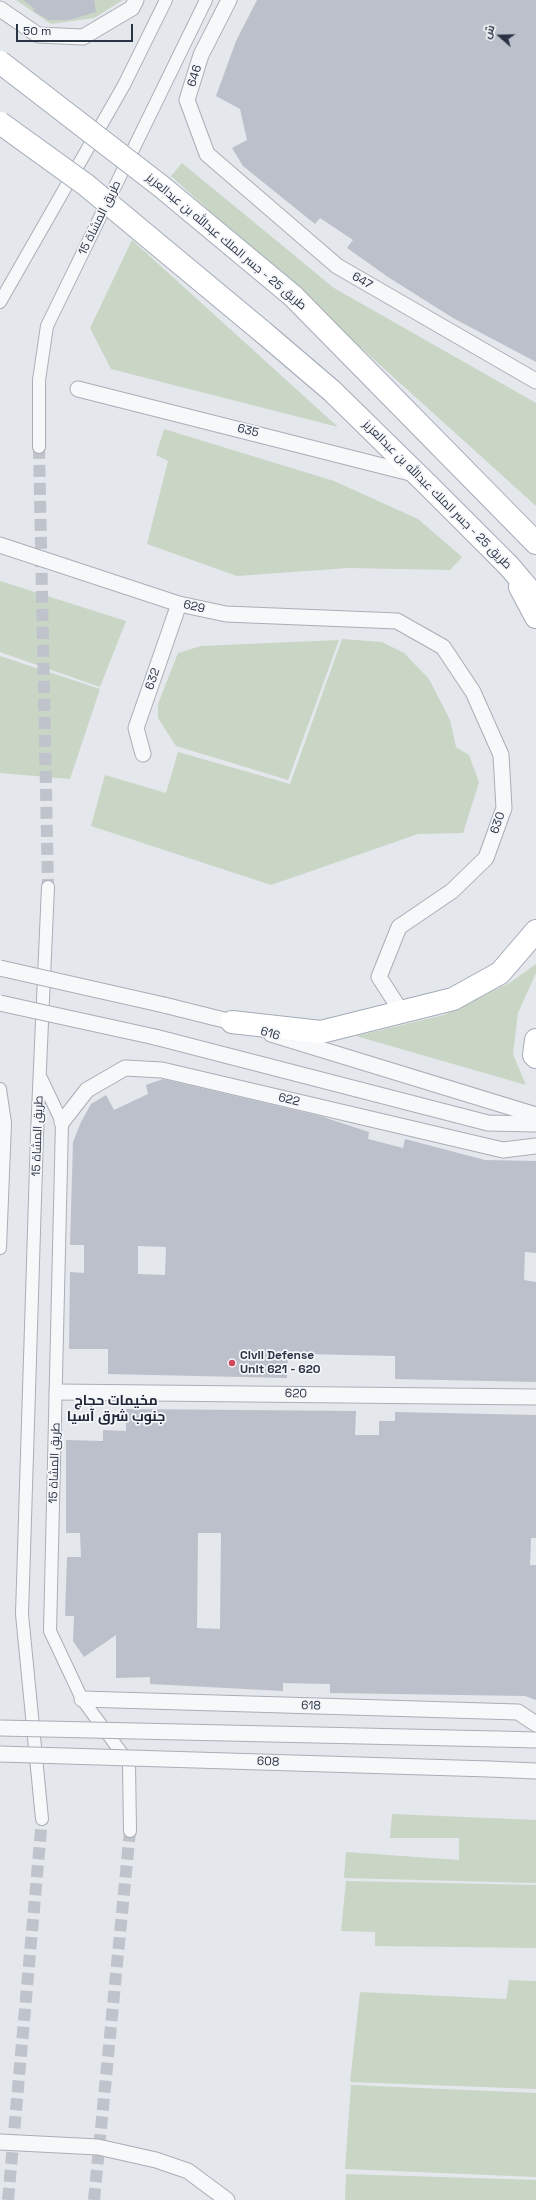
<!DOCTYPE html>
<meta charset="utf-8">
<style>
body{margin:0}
#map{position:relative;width:536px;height:2200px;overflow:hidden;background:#e4e7ec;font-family:"Space Grotesk",Cairo,sans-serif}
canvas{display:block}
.north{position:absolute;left:480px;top:16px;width:40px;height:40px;-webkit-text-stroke:3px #f4f6f9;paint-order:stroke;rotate:290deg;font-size:11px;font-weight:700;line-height:16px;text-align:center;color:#2b3445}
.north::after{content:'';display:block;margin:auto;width:14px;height:18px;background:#2b3445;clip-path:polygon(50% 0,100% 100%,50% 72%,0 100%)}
.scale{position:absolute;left:16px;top:24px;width:117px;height:18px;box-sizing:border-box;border:2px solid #2b3445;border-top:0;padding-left:5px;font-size:12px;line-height:14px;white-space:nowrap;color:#2b3445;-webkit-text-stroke:3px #f4f6f9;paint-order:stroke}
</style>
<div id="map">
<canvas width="536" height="2200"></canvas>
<div class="north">ش</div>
<div class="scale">50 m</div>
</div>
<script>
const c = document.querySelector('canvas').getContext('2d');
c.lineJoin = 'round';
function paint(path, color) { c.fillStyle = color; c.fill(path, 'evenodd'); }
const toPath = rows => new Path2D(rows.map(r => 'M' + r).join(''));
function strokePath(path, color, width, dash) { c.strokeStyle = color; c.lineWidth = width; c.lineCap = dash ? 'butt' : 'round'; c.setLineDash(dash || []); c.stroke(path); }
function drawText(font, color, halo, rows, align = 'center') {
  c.font = font + ' "Space Grotesk",Cairo,sans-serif'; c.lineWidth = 3.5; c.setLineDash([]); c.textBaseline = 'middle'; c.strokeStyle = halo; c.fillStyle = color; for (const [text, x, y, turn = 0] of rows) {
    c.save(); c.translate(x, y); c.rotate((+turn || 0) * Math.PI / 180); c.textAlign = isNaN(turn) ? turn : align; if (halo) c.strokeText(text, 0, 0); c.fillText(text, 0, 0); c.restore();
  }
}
paint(toPath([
 [16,0,123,0,94,18,51,24],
 [182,163,334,288,536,403,536,506,171,176],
 [132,240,338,427,111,369,90,328],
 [164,429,334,481,418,519,462,557,450,570,348,568,237,576,147,544,168,461,156,455],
 [0,581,126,621,100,687,0,652],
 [342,639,382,642,404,653,429,679,450,720,456,747,469,755,479,782,463,833,418,834,271,885,91,826,105,775,166,793,178,752,290,784],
 [339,640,288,780,176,746,158,718,158,704,178,653,201,646],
 [0,656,100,689,70,779,0,773],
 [536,964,536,973,518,1013,513,1054,526,1085,356,1036,444,1015,511,982],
 [392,1814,536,1820,536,1883,344,1878,346,1852,459,1860,459,1838,390,1838],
 [346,1881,536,1885,536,1948,375,1946,375,1932,341,1931],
 [509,1980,536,1981,536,2089,350,2082,360,1992,506,1999],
 [351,2085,536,2093,536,2177,345,2169],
 [346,2174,536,2180,536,2200,345,2200]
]), '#c9d6c5');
paint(toPath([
 [23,0,94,0,96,12,69,20,49,20,33,11,35,9],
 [257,0,536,0,536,362,453,318,388,277,347,248,353,240,320,218,315,224,243,166,232,148,247,140,240,109,216,96,236,41],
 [163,1079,320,1116,369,1132,368,1139,403,1148,405,1139,485,1160,536,1161,536,1253,525,1252,524,1280,536,1282,536,1382,395,1379,395,1356,304,1354,288,1354,287,1378,108,1374,108,1349,69,1349,70,1272,84,1273,84,1245,70,1245,73,1142,81,1122,91,1104,106,1095,114,1110,148,1094,146,1085],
 [138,1246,166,1247,165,1275,138,1274],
 [126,1409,356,1411,355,1435,379,1435,379,1421,395,1421,395,1412,536,1415,536,1538,531,1538,530,1565,536,1565,536,1700,525,1696,330,1693,330,1684,283,1683,283,1691,150,1684,150,1677,116,1678,116,1635,84,1657,73,1641,74,1616,65,1616,67,1557,81,1557,80,1533,66,1533,66,1440,103,1441,103,1430,126,1431],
 [198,1533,221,1533,220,1629,197,1628]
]), '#bbc0ca');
strokePath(toPath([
 [39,447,48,887],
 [8,2200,42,1819],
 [94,2200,130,1831]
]), '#bfc3cb', 12, [12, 6]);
const pedestrian = toPath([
 [0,302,124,85,166,0],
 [39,447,39,380,47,326,206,0],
 [41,1078,62,1122,50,1631,82,1699,129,1763,130,1831],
 [0,1089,5,1123,0,1248],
 [42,1819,22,1614,37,1135,48,887]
]);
const minor = toPath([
 [229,0,201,55,187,100,207,154,337,266,536,381],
 [0,9,38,35,83,37,132,8,136,0],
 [78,389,414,474],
 [0,545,179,604,226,614,397,621,443,647,473,692,501,755,504,808,486,858,452,891,399,927,379,977,401,1011],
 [143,754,136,728,179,604],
 [164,1005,240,1024],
 [271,1034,536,1115],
 [155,1037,488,1123,536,1124],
 [62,1122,87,1090,125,1068,162,1070,503,1150,536,1146],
 [57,1392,536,1397],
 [82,1699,518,1712,536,1724],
 [497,1739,536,1740],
 [489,1769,536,1771],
 [0,2142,98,2147,156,2160,188,2171,227,2200]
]);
const primary = toPath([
 [293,296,536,543],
 [264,333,332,391,429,486,509,566,536,598],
 [520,587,536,617],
 [232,1022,321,1032,453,999,500,973,536,931],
 [536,1040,534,1055,536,1057]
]);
strokePath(pedestrian, '#a9aeb7', 14);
strokePath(minor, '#a9aeb7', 17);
strokePath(primary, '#a3abb8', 24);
strokePath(pedestrian, '#f7f8fa', 12);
strokePath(minor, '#f7f8fa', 15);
strokePath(primary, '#fff', 22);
const minorBridge = toPath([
 [0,968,164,1005],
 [0,1003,155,1037],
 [0,1728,497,1739],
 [0,1754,489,1769]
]);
const primaryBridge = toPath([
 [0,62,162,187,293,296],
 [0,123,86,185,264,333]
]);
strokePath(minorBridge, '#a9aeb7', 17, []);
strokePath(primaryBridge, '#a3abb8', 24, []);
strokePath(minorBridge, '#f7f8fa', 15);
strokePath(primaryBridge, '#fff', 22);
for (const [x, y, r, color] of [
 [232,1363,4,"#d1495b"]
]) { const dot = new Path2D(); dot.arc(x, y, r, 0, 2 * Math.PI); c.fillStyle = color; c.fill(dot); strokePath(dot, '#f4f6f9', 1.5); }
drawText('12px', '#2b3445', '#f4f6f9', [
 ["646",195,76,-73],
 ["طريق المشاة 15",100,218,-64],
 ["طريق 25 - جسر الملك عبدالله بن عبدالعزيز",226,242,40],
 ["647",362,281,30],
 ["635",248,431,14],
 ["طريق 25 - جسر الملك عبدالله بن عبدالعزيز",437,495,45],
 ["629",194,607,13],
 ["632",153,679,-71],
 ["630",498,823,-71],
 ["616",270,1034,17],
 ["622",289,1100,13],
 ["طريق المشاة 15",38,1136,-88],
 ["620",296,1394,1],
 ["طريق المشاة 15",55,1463,-88],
 ["618",311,1706,2],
 ["608",268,1762,2]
]);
drawText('bold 12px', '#2b3445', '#f4f6f9', [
 ["Civil Defense",240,1356],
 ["Unit 621 - 620",240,1370]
], 'left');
drawText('bold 14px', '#1d2536', '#f4f6f9', [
 ["مخيمات حجاج",116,1401],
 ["جنوب شرق آسيا",116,1417]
]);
</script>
